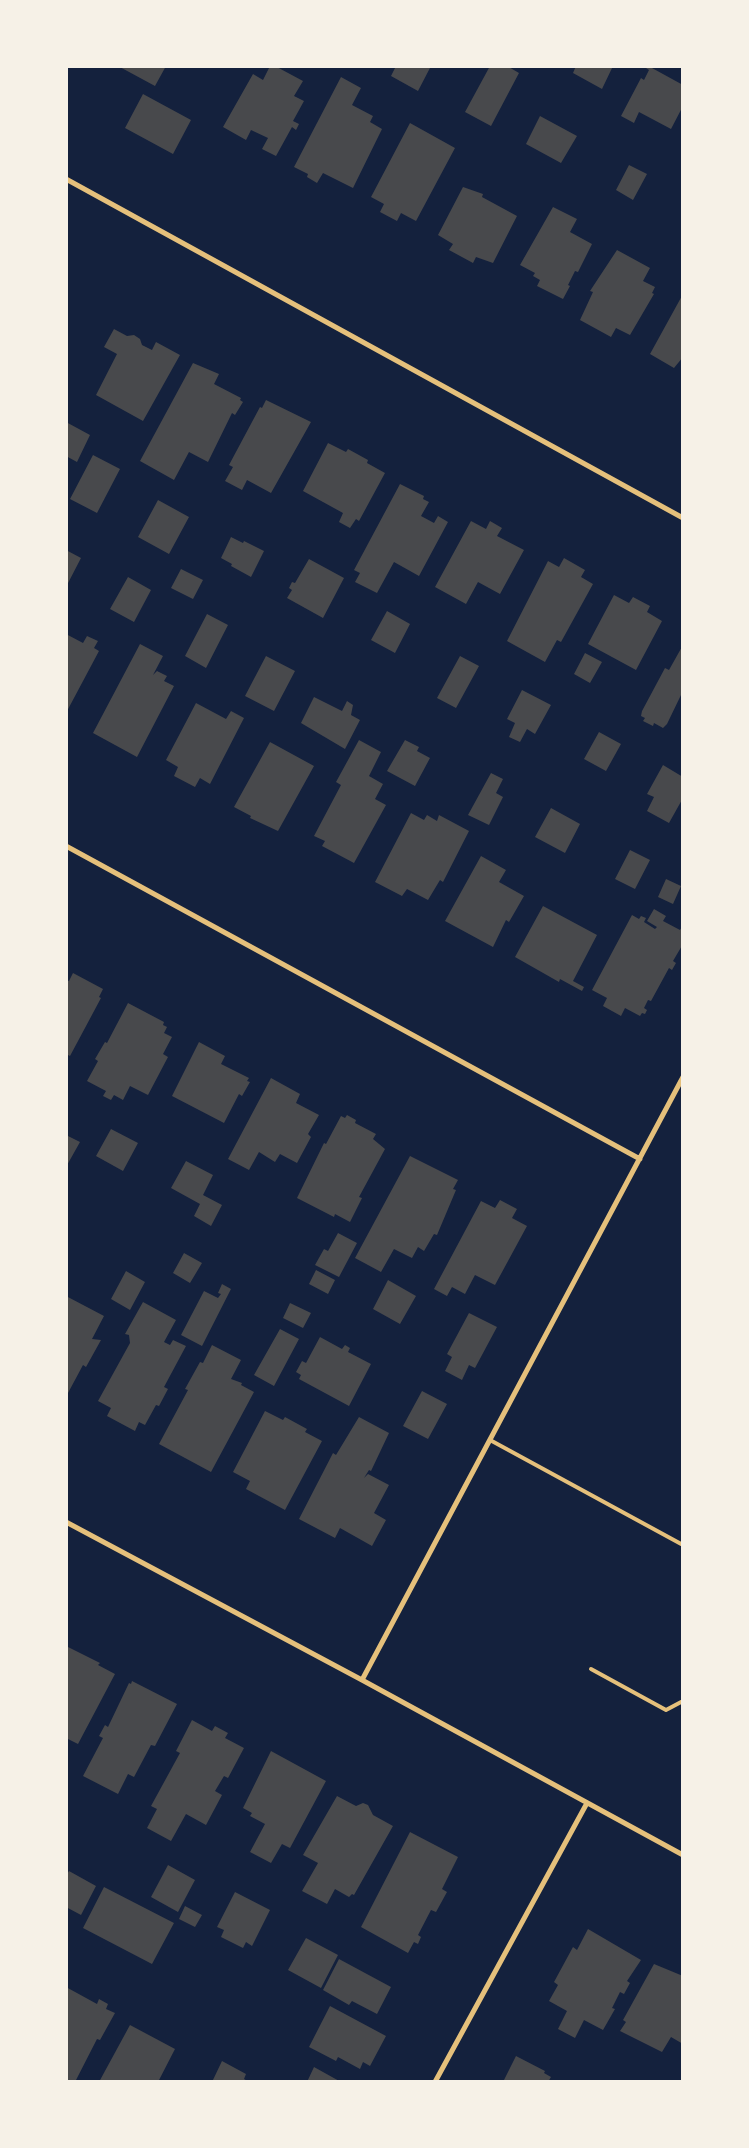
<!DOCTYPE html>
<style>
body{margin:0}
#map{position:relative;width:749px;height:2148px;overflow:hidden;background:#14213d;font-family:"DM Sans",sans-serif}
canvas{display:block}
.frame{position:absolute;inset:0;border:68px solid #f6f1e7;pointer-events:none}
</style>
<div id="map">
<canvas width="749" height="2148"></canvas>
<div class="frame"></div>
</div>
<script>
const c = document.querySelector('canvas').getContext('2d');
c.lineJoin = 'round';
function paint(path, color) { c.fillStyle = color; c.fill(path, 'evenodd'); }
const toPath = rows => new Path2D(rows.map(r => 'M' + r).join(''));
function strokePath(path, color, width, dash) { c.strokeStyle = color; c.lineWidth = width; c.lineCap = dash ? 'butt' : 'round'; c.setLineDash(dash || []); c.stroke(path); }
paint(toPath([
 [118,66,166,66,155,86],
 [270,66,275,66,303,81,294,96,304,101,293,121,299,124,296,130,292,127,276,156,262,149,268,138,251,130,246,140,223,127,253,74,263,80],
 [396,66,431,66,418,91,391,76],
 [490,66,507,66,519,73,491,126,465,112],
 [576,66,613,66,602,89,573,73],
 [643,66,653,66,652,68,683,85,683,106,671,129,639,112,634,123,621,116,641,78,644,80,649,70],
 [341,77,361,88,352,105,373,116,370,122,382,129,353,188,323,173,317,183,307,177,308,174,294,167],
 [143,94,191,120,173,154,125,128],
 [540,116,577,136,561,163,526,144],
 [410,123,455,148,416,221,401,213,397,221,380,212,384,204,371,197],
 [629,165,647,174,633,200,616,190],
 [463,187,483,194,482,197,517,216,493,263,476,257,473,263,449,250,453,244,438,235],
 [553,207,577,219,570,232,592,244,578,272,575,271,568,285,570,286,563,299,537,286,540,280,533,276,535,273,520,265],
 [617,250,650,268,643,281,655,287,652,293,654,294,630,335,616,328,611,337,580,320,593,292,590,291],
 [683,294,683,357,674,368,650,354],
 [114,329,127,336,134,335,140,339,142,345,152,350,156,342,180,355,143,421,96,395,117,354,104,347],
 [193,363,219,374,214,384,241,398,240,400,243,402,235,415,232,413,208,462,189,452,174,480,140,461],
 [266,400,311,422,271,493,247,480,242,490,225,481,233,467,229,465,260,407,262,408],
 [66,422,90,435,77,462,66,456],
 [328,443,346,452,348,449,368,460,367,463,385,473,359,521,356,519,350,528,339,522,343,513,303,491],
 [93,455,120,469,97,513,70,499],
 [400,484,424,496,423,499,429,502,421,516,434,523,438,516,448,522,419,576,394,562,377,593,355,582,360,573,354,570],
 [158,500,189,517,169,554,138,537],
 [471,521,486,529,490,521,502,528,497,536,524,550,500,594,478,582,466,604,435,587],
 [231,537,243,543,244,541,264,551,251,577,231,566,232,564,221,558],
 [66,550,81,558,66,587],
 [564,558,585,570,581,577,593,584,561,642,557,640,545,662,507,641,548,561,559,567],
 [309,559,344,578,323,618,287,598,292,590,289,588,292,582,295,583],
 [181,569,203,580,193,599,171,588],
 [128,577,151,590,134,622,110,609],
 [614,595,629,603,633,597,650,606,647,612,662,621,636,670,588,644],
 [387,611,410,624,395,653,371,640],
 [207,614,228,625,206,668,185,656],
 [66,634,83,643,87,636,98,641,94,648,99,651,66,713],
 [140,644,163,656,153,675,157,671,167,676,164,681,174,686,137,757,93,733],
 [683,645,683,697,681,695,667,724,663,728,654,723,653,726,643,721,645,718,641,716,642,711,665,668,669,670],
 [585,653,602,662,590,683,574,674],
 [266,656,295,671,274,711,245,696],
 [460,656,479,666,456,708,437,698],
 [522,690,551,705,535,734,527,729,520,742,509,737,515,723,507,719],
 [314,697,342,711,347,701,353,705,351,715,360,720,345,749,301,723],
 [196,703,226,719,231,711,244,718,210,784,200,778,195,787,174,776,178,767,166,760],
 [599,732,621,744,606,771,584,759],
 [359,740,381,752,369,776,383,784,375,799,386,805,354,863,322,846,325,841,314,836,341,785,336,782],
 [405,740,419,747,417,751,430,758,415,786,387,771],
 [270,742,314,766,278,831,250,818,251,816,234,807],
 [663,765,683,777,683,798,669,823,647,811,654,797,647,794],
 [491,773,503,779,496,793,503,797,489,825,468,815],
 [551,808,580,824,565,853,535,837],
 [411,813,424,820,427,815,437,821,439,815,469,831,443,882,440,880,428,900,407,889,402,896,375,882],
 [630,850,650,860,635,889,615,879],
 [481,856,506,870,499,882,524,896,509,922,506,920,493,947,445,921],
 [666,879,681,886,673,904,658,897],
 [543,906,597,935,573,981,584,987,582,991,560,979,559,982,515,957],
 [654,909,666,916,663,921,680,930,683,925,683,944,673,961,676,963,672,970,669,968,651,1001,648,1000,644,1008,647,1010,645,1014,642,1013,640,1016,625,1008,621,1016,603,1006,607,998,592,990,632,915,639,919,641,916,646,918,644,922,655,929,657,927,647,921],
 [73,973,103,989,99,997,101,998,70,1056,66,1054,66,980,69,981],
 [128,1003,164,1022,163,1025,167,1027,164,1033,172,1037,163,1054,168,1057,148,1095,130,1086,123,1100,114,1095,111,1100,103,1096,106,1091,87,1081,98,1061,95,1059,105,1042,107,1043],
 [199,1042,225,1056,221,1064,249,1078,247,1081,250,1082,242,1096,239,1094,224,1123,172,1096],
 [271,1078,300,1094,296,1103,319,1115,308,1134,311,1137,297,1163,280,1154,275,1162,259,1152,249,1170,228,1159],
 [347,1115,356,1120,355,1123,376,1134,373,1139,385,1149,359,1197,362,1198,350,1222,335,1214,334,1217,297,1198,324,1143,326,1144,341,1116,345,1118],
 [111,1129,138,1143,123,1171,96,1156],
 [66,1135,80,1142,66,1167],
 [410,1156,458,1180,453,1189,456,1190,437,1235,434,1234,424,1251,418,1247,412,1258,394,1249,381,1272,355,1258],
 [186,1161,213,1175,203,1195,222,1205,211,1226,194,1216,200,1204,171,1188],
 [500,1200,517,1209,512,1218,527,1226,495,1285,475,1275,465,1294,452,1287,447,1296,434,1289,481,1201,495,1208],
 [338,1233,357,1243,339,1277,315,1265,324,1249,328,1251],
 [184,1253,202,1263,190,1283,173,1273],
 [316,1270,335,1280,328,1294,309,1284],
 [126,1271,145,1282,130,1310,111,1299],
 [388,1280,416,1296,400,1324,373,1309],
 [222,1284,231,1289,202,1346,181,1335,204,1291,218,1298,221,1294,218,1293],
 [66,1296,104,1316,92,1339,101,1340,86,1367,83,1365,68,1393,66,1392],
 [143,1302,176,1320,164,1342,170,1345,173,1340,186,1346,164,1387,168,1389,159,1406,156,1405,145,1425,139,1422,135,1431,107,1416,111,1408,98,1401,130,1343,129,1335,125,1334],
 [290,1303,311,1313,303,1328,283,1318],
 [469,1313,497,1327,475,1368,469,1365,462,1380,445,1371,452,1357,447,1354],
 [280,1329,299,1339,274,1386,254,1375],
 [320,1337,342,1349,345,1345,350,1348,348,1352,371,1364,349,1406,299,1379,301,1375,296,1372,302,1361,306,1363],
 [212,1345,241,1360,231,1379,242,1383,241,1385,254,1392,211,1472,159,1444,188,1390,185,1389,200,1362,203,1363],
 [422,1391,447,1404,428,1439,403,1426],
 [265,1411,283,1420,285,1417,307,1429,305,1432,322,1441,285,1510,246,1489,250,1481,233,1472],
 [359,1417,389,1433,371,1471,369,1470,364,1478,368,1474,389,1485,374,1513,386,1520,372,1546,340,1528,335,1538,299,1519,333,1453,336,1455],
 [66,1646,100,1663,98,1665,115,1674,78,1744,66,1738],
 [132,1681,177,1704,155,1746,151,1745,134,1777,128,1774,118,1794,83,1776,103,1738,99,1736,105,1725,108,1727,129,1683,131,1684],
 [192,1720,212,1731,215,1726,228,1733,225,1738,244,1748,228,1778,224,1776,215,1791,222,1795,206,1825,186,1814,171,1841,147,1828,157,1809,151,1806,180,1753,176,1751],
 [271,1751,326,1781,290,1848,282,1844,271,1863,250,1852,265,1824,250,1816,252,1813,243,1808],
 [337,1796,356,1806,363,1803,368,1805,373,1815,393,1826,354,1895,352,1894,349,1897,335,1889,327,1904,302,1891,318,1863,303,1855],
 [410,1832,458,1857,442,1889,447,1892,436,1912,431,1910,418,1935,421,1937,418,1944,414,1942,408,1953,361,1927],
 [168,1865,195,1880,178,1912,151,1897],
 [69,1871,96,1886,81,1915,66,1907,66,1876],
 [104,1887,174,1923,152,1964,83,1928],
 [235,1892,270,1910,252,1946,246,1942,243,1948,221,1937,224,1930,217,1927],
 [185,1906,202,1915,195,1927,179,1919],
 [588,1929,641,1960,627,1981,630,1983,624,1994,620,1992,612,2008,615,2009,603,2030,584,2020,575,2038,558,2029,567,2011,549,2001,558,1985,554,1982,573,1947,577,1950],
 [306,1938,338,1955,321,1988,288,1970],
 [339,1959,391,1987,377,2014,352,2001,349,2005,323,1990],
 [654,1964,683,1976,683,2044,671,2037,662,2052,620,2031,626,2022,623,2020],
 [66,1987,97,2004,99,1999,108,2004,106,2009,115,2013,100,2040,97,2039,75,2082,66,2082],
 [330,2006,386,2036,370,2066,363,2062,360,2069,338,2057,336,2061,309,2047],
 [130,2025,175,2049,158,2082,99,2082],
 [516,2056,545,2071,544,2073,551,2077,548,2082,503,2082],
 [222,2061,246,2074,244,2079,249,2082,212,2082],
 [314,2067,341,2082,307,2082]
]), '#48494c');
strokePath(toPath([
 [490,1440,683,1545],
 [591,1669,666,1710,683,1701]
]), '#e5c07b', 4);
strokePath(toPath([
 [66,179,683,518],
 [66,846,640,1159],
 [66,1522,362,1680,683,1855],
 [362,1680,683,1077],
 [435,2082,587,1803]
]), '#e5c07b', 5);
</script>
